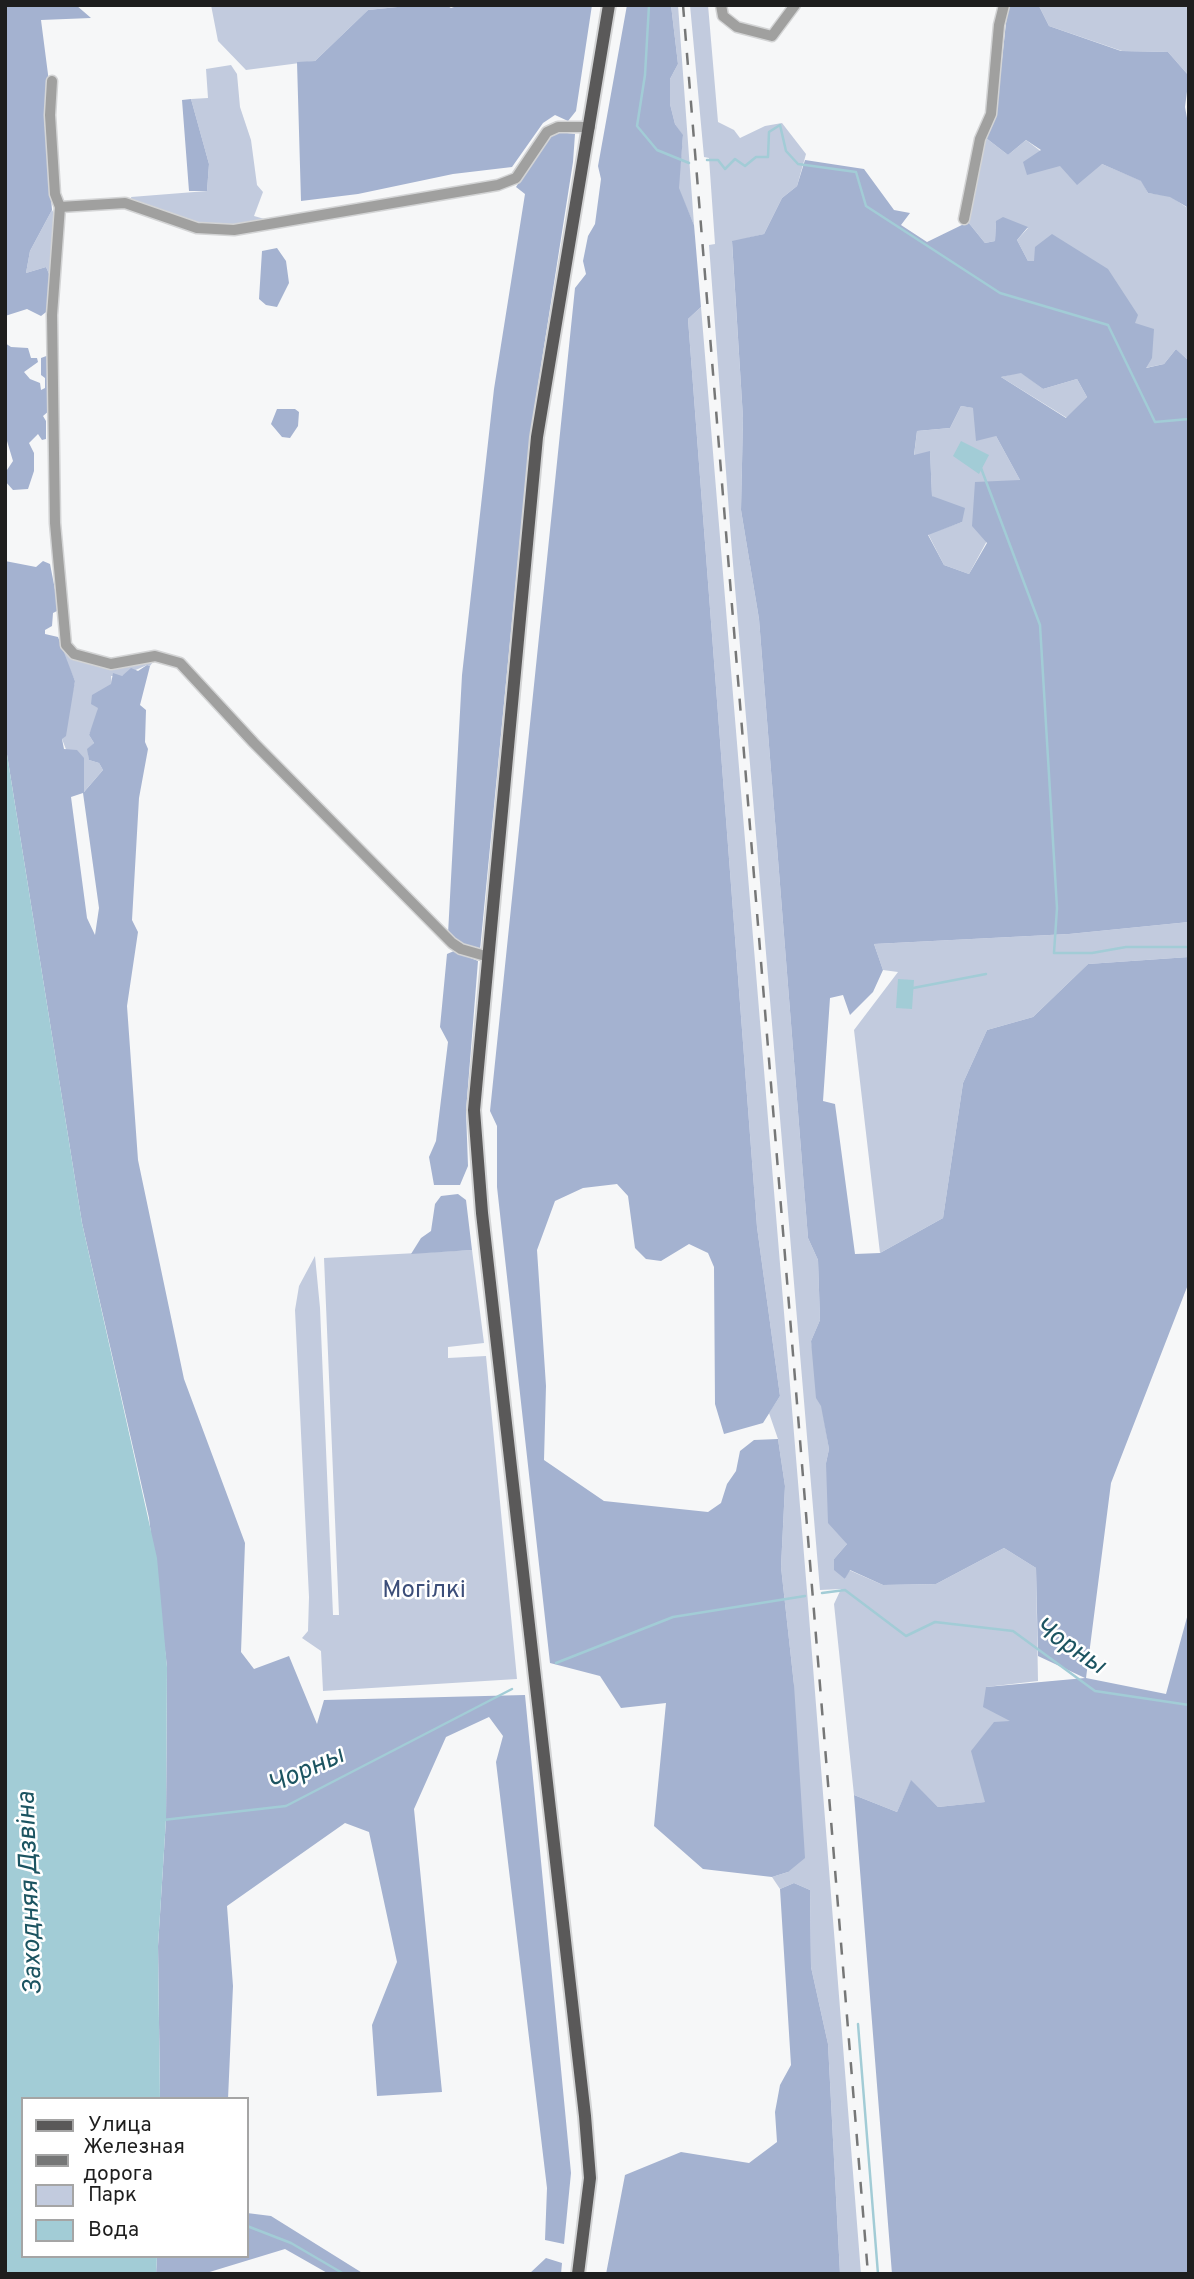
<!DOCTYPE html>
<meta charset="utf-8">
<style>
body{margin:0}
#map{position:relative;width:1194px;height:2279px;overflow:hidden;background:#f6f7f8;font-family:Overpass,sans-serif}
canvas{display:block}
.frame{position:absolute;inset:0;border:7px solid #1e1e1e;pointer-events:none}
.legend{position:absolute;left:21px;top:2097px;width:228px;height:161px;box-sizing:border-box;background:#fff;border:2px solid #a5a5a5;margin:0;padding:9px 12px;list-style:none;font-size:21px;color:#1e1e1e}
.legend li{display:flex;align-items:center;gap:14px;height:35px}
.legend b{width:35px;border:2px solid #a5a5a5}
</style>
<div id="map">
<canvas width="1194" height="2279"></canvas>
<div class="frame"></div>
<ul class="legend">
<li><b style="height:9px;background:#5a5959"></b>Улица</li>
<li><b style="height:9px;background:#767777"></b>Железная дорога</li>
<li><b style="height:19px;background:#c2cbde"></b>Парк</li>
<li><b style="height:19px;background:#a2ccd6"></b>Вода</li>
</ul>
</div>
<script>
const c = document.querySelector('canvas').getContext('2d');
c.lineJoin = 'round';
function paint(path, color) { c.fillStyle = color; c.fill(path, 'evenodd'); }
const toPath = rows => new Path2D(rows.map(r => 'M' + r).join(''));
function strokePath(path, color, width, dash) { c.strokeStyle = color; c.lineWidth = width; c.lineCap = dash ? 'butt' : 'round'; c.setLineDash(dash || []); c.stroke(path); }
function drawText(font, color, halo, rows, align = 'center') {
  c.font = font + ' Overpass,sans-serif'; c.lineWidth = 5; c.setLineDash([]); c.textBaseline = 'middle'; c.strokeStyle = halo; c.fillStyle = color; for (const [text, x, y, turn = 0] of rows) {
    c.save(); c.translate(x, y); c.rotate((+turn || 0) * Math.PI / 180); c.textAlign = isNaN(turn) ? turn : align; if (halo) c.strokeText(text, 0, 0); c.fillText(text, 0, 0); c.restore();
  }
}
paint(toPath([
 [211,5,417,5,368,10,315,61,246,70,218,41],
 [671,5,678,5,694,225,678,188,683,136,675,124,670,104,670,79,678,64],
 [690,5,708,5,718,122,734,130,740,138,765,126,782,123,806,154,797,186,782,198,764,234,732,242,743,418,741,510,759,619,808,1238,818,1260,820,1320,811,1341,829,1449,826,1463,847,1544,834,1559,845,1579,849,1570,883,1585,936,1584,1004,1548,1036,1568,1038,1681,986,1687,1012,1721,986,1802,938,1807,911,1781,897,1812,854,1795,834,1604,841,1589,820,1590,732,552,709,245,715,244,709,158,704,157],
 [1035,5,1189,5,1189,76,1168,52,1122,51,1049,26,1039,6],
 [231,65,237,74,240,107,251,140,257,185,263,192,254,216,268,220,228,226,198,225,132,202,131,197,207,191,209,164,191,99,208,98,206,69],
 [986,138,1008,155,1026,140,1060,166,1102,164,1142,181,1148,193,1170,196,1186,207,1189,204,1189,361,1176,349,1164,364,1145,368,1135,323,1034,261,1028,261,1017,240,1028,228,996,222,995,241,985,243,968,222],
 [52,210,55,215,50,276,46,267,26,273,30,251],
 [701,307,807,1591,861,2274,840,2274,828,2044,811,1967,810,1890,794,1883,780,1889,772,1877,788,1872,794,1685,781,1567,785,1486,778,1439,769,1413,780,1396,757,1227,688,319],
 [1021,372,1043,389,1077,379,1087,397,1067,418,1001,377],
 [961,406,974,408,996,436,1020,480,969,574,944,565,928,534,962,522,932,496,930,452,914,456,917,431,950,428],
 [60,647,90,664,112,666,155,659,150,666,147,665,122,676,111,676,112,684,100,692,97,717,89,735,94,743,88,749,89,760,99,763,103,770,83,793,62,739,75,681],
 [1189,922,1189,957,1088,964,1033,1017,987,1030,963,1083,943,1218,880,1253,854,1030,898,972,883,970,874,944,1069,934],
 [472,1250,484,1343,448,1347,448,1358,486,1356,517,1679,323,1691,321,1651,302,1638,308,1631,309,1597,295,1310,299,1286,315,1256,320,1308,333,1615,339,1615,324,1258]
]), '#c2cbde');
paint(toPath([
 [5,5,76,5,91,18,41,20,49,82,44,116,52,210,30,251,26,273,46,267,50,276,50,309,41,316,27,309,5,316],
 [417,5,446,5,451,8,460,5,592,5,576,111,568,121,555,115,543,123,512,167,453,174,358,194,301,201,297,62,315,61,368,10],
 [627,5,671,5,678,64,670,79,670,104,675,124,683,135,679,188,694,225,701,307,688,319,757,1227,780,1396,763,1423,724,1434,715,1404,714,1267,708,1253,689,1244,661,1261,646,1259,635,1248,628,1196,617,1184,583,1188,555,1201,537,1250,546,1386,544,1460,604,1501,708,1512,721,1503,727,1484,736,1471,740,1451,754,1440,778,1439,785,1486,781,1567,794,1685,805,1858,788,1872,772,1877,703,1869,654,1826,666,1703,621,1708,600,1676,550,1663,497,1187,497,1126,490,1111,575,288,586,274,583,261,588,236,595,224,601,179,598,166],
 [1008,5,1039,6,1049,26,1121,51,1168,52,1189,76,1185,107,1189,129,1187,207,1170,197,1148,193,1141,181,1102,164,1077,185,1060,166,1027,175,1023,162,1041,150,1026,140,1008,155,986,138,996,113],
 [191,99,209,164,207,191,189,191,182,100],
 [559,132,575,134,573,162,530,436,480,950,463,946,448,934,462,675,494,389,525,194,516,187,548,137],
 [805,160,864,169,894,210,910,213,901,225,927,242,968,222,985,243,995,241,996,221,1003,217,1028,227,1017,240,1028,261,1034,261,1035,247,1052,234,1108,269,1138,315,1135,323,1154,329,1152,358,1146,368,1164,364,1176,349,1189,361,1189,922,1069,934,874,944,883,970,873,992,850,1015,843,995,830,998,823,1101,835,1104,855,1254,880,1253,943,1218,963,1083,987,1030,1033,1017,1088,964,1189,957,1189,1282,1111,1483,1086,1678,1166,1694,1189,1610,1189,2274,892,2274,854,1795,897,1812,911,1780,938,1807,985,1802,971,1751,994,1722,1010,1721,983,1707,986,1687,1085,1678,1038,1656,1036,1568,1004,1548,936,1584,883,1585,850,1570,845,1579,834,1570,834,1559,847,1544,828,1523,826,1463,829,1449,821,1406,816,1398,811,1341,820,1320,818,1260,808,1238,759,619,741,510,743,418,732,241,764,234,782,198,797,186],
 [1021,373,1043,389,1077,379,1087,397,1066,418,1001,377],
 [961,406,973,408,976,441,996,436,1020,480,975,482,972,526,987,543,969,574,944,565,928,535,962,522,965,508,932,496,930,451,914,455,917,431,950,428],
 [277,248,286,261,289,283,277,307,266,305,259,299,262,251],
 [5,343,11,347,28,348,31,358,37,358,38,362,24,372,30,379,40,383,41,390,45,388,45,378,41,375,41,358,49,355,50,410,43,416,46,421,46,439,42,440,38,434,29,443,34,453,34,471,28,489,13,490,5,481,5,473,13,461,7,441,5,442],
 [277,409,295,409,299,412,298,426,290,438,282,437,271,424],
 [5,561,36,567,43,561,50,564,59,610,53,613,52,626,45,630,45,634,58,637,75,681,66,736,62,739,64,749,77,750,84,758,84,792,103,770,99,763,89,760,87,749,94,743,89,735,98,708,91,704,92,695,111,684,113,673,122,676,131,668,138,671,147,665,150,666,140,705,146,710,145,742,148,749,139,798,132,920,138,932,127,1006,138,1160,184,1379,245,1543,241,1652,254,1669,289,1656,317,1724,324,1700,525,1695,571,2173,564,2244,545,2240,547,2188,496,1762,503,1736,489,1717,446,1737,414,1809,442,2092,377,2096,372,2025,397,1962,369,1832,345,1823,227,1906,233,1986,228,2099,160,2099,158,1946,166,1819,167,1667,149,1518,82,1223,5,742],
 [83,793,99,908,95,935,87,918,71,797],
 [454,951,478,961,466,1111,468,1166,460,1185,434,1185,429,1157,436,1141,448,1042,440,1027,447,954],
 [458,1194,466,1200,472,1250,411,1254,421,1238,431,1231,435,1204,441,1196],
 [794,1883,810,1890,811,1967,828,2044,840,2274,606,2274,625,2175,681,2152,749,2163,777,2142,775,2112,780,2085,791,2065,780,1889],
 [247,2213,271,2216,364,2274,329,2274,285,2249,203,2274,156,2274,157,2256,247,2256],
 [546,2258,562,2263,561,2274,529,2274]
]), '#a4b2d0');
paint(toPath([
 [961,441,989,455,979,474,953,456],
 [5,742,82,1223,157,1558,167,1667,166,1819,158,1946,160,2099,23,2099,23,2256,157,2256,156,2274,5,2274],
 [898,979,914,980,912,1009,896,1008]
]), '#a2ccd6');
strokePath(toPath([
 [649,5,645,75,637,126,657,150,689,163],
 [707,160,718,160,725,169,735,159,745,166,756,157,768,157,769,132,780,125,786,151,798,164,856,172,866,206,1000,293,1108,325,1155,422,1189,419],
 [981,468,1040,625,1057,908,1054,953,1092,953,1126,947,1189,947],
 [913,988,986,974],
 [822,1593,845,1590,906,1636,935,1622,1013,1631,1095,1691,1189,1705],
 [556,1663,673,1617,805,1596],
 [163,1820,286,1806,512,1689],
 [858,2024,878,2274],
 [247,2226,291,2243,344,2274]
]), '#a2ccd6', 2.5);
const minor = toPath([
 [721,5,723,16,737,27,772,36,795,5],
 [52,81,50,115,55,194,60,207,52,315,55,523,66,645,74,654,111,664,155,656,180,663,254,743,452,943,461,949,489,957],
 [60,207,125,203,197,228,234,230,498,185,516,178,547,132,558,127,590,127],
 [964,219,980,139,991,114,999,25,1004,5]
]);
const major = toPath([
 [578,2274,590,2178,585,2116,482,1213,474,1110,537,437,609,5]
]);
strokePath(minor, '#d3d4d5', 13);
strokePath(major, '#d3d4d5', 16);
strokePath(minor, '#a0a09f', 10);
strokePath(major, '#5a5959', 12);
strokePath(toPath([
 [683,5,868,2274]
]), '#767777', 2.5, [12, 12]);
drawText('24px', '#3c4e79', '#fff', [
 ["Могілкі",424,1592]
]);
drawText('italic 26px', '#1c5461', '#fff', [
 ["Чорны",1069,1648,34],
 ["Чорны",307,1772,-24],
 ["Заходняя Дзвіна",32,1893,-92]
]);
</script>
